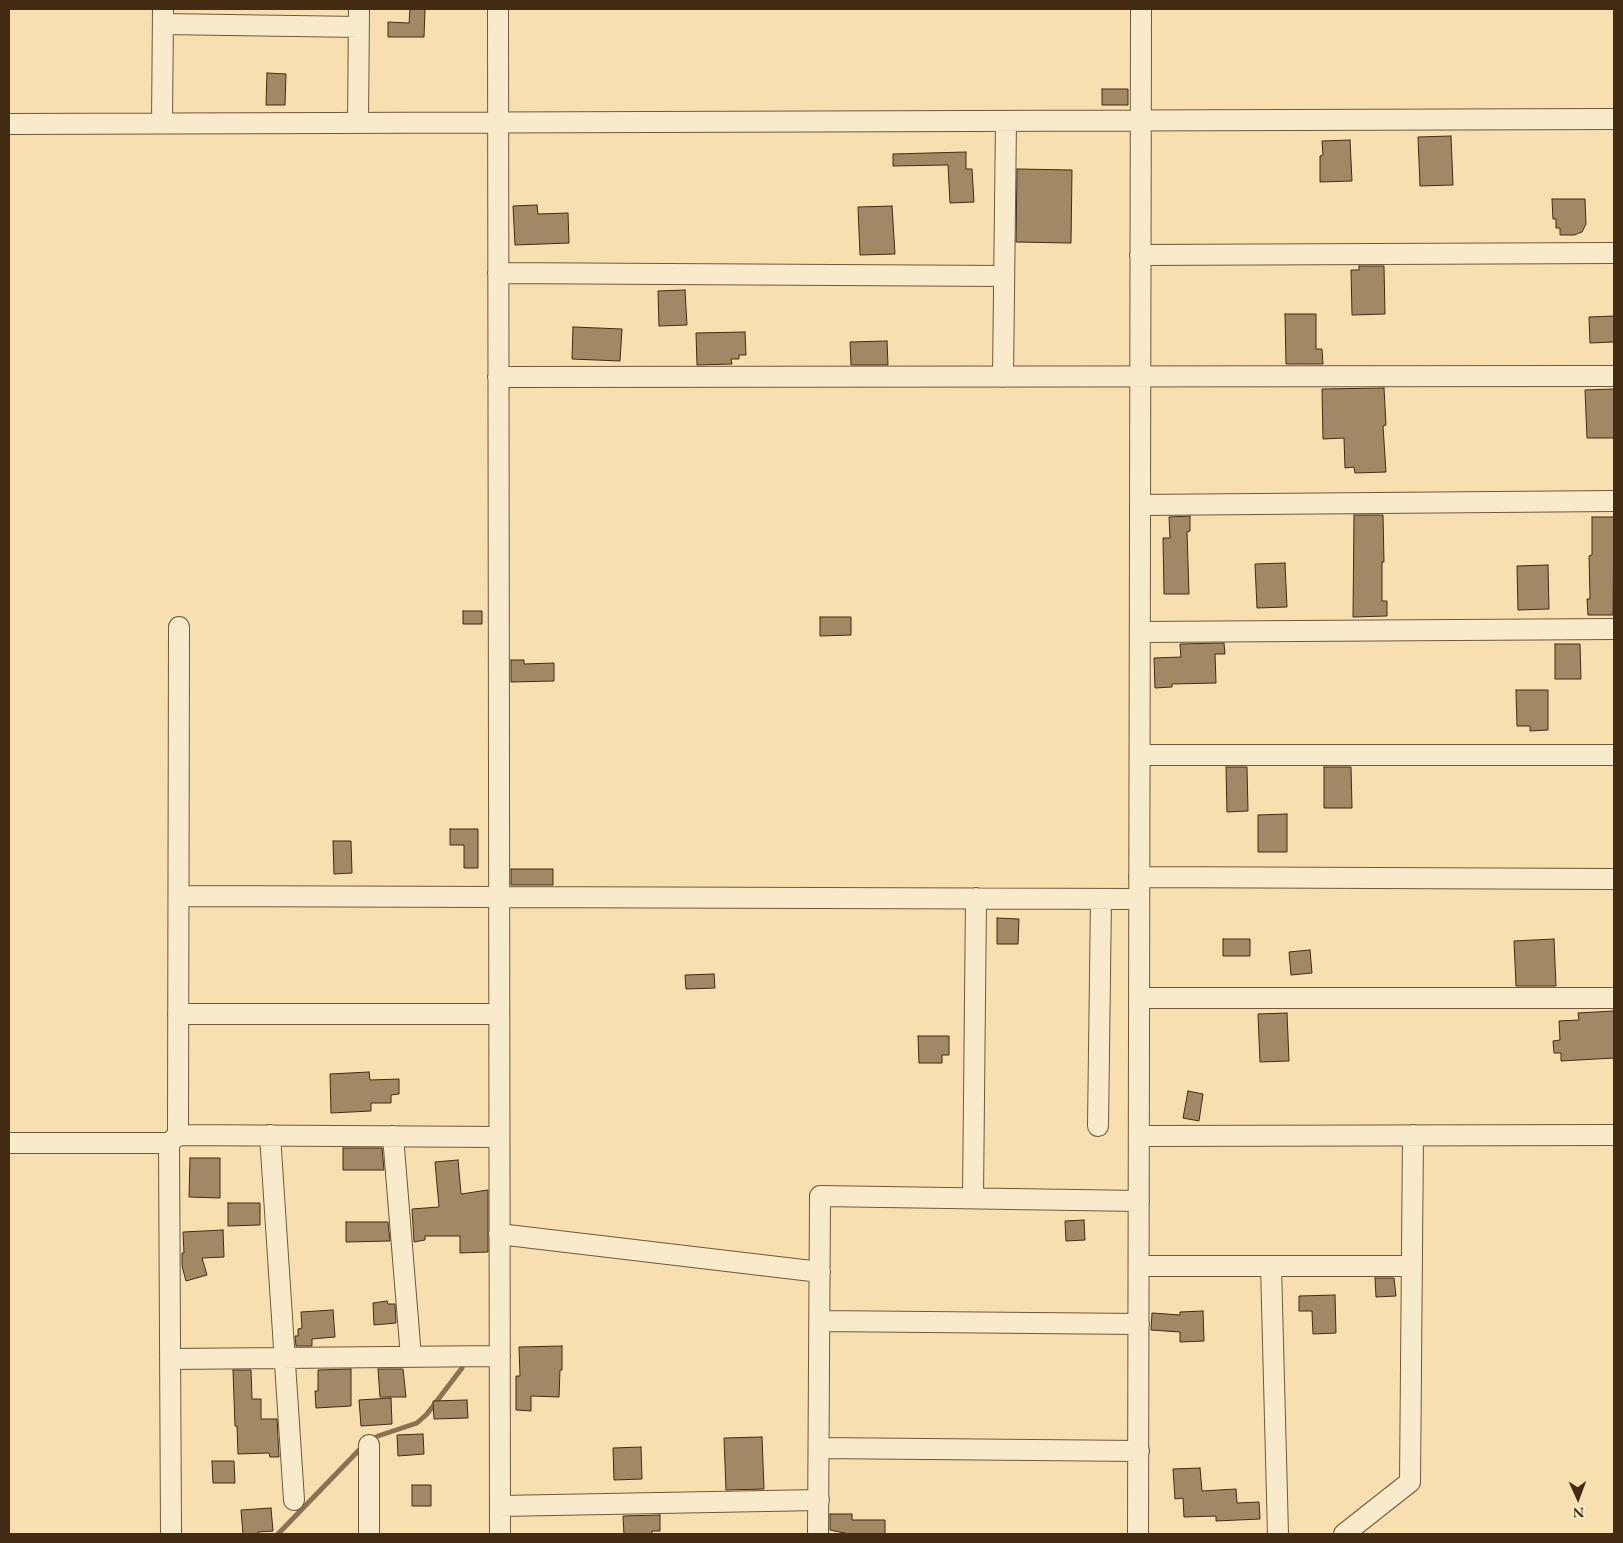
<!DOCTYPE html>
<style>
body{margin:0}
#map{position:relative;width:1623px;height:1543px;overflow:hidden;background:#f7dfb0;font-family:"EB Garamond",serif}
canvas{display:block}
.frame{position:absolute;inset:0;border:10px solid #432b14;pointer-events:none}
.north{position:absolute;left:1553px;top:1473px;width:50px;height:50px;-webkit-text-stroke:4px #faeacc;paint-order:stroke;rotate:178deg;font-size:14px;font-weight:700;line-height:20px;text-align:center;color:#432b14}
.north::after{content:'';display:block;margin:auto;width:18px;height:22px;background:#432b14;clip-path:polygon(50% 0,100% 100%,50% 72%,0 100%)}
</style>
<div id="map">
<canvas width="1623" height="1543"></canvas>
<div class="frame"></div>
<div class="north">N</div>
</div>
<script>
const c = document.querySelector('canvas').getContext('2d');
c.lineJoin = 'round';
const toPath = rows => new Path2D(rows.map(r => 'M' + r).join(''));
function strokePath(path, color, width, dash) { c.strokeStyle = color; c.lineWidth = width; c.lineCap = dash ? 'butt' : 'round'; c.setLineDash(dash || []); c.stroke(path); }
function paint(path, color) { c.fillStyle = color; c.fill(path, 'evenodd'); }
strokePath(toPath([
 [370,1441,378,1436,417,1423,427,1414,462,1368],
 [278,1534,363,1446]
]), '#8a7252', 5);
const building = toPath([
 [410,9,425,9,424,37,388,37,388,22,409,23,410,9],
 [267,73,286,74,285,105,266,105,267,73],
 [1102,89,1128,89,1128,105,1102,105,1102,89],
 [1451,136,1453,185,1420,186,1418,137,1451,136],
 [1350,140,1352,181,1320,182,1320,156,1323,155,1322,141,1350,140],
 [966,152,966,169,972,169,974,202,950,203,948,165,893,166,893,154,966,152],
 [1017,169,1072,170,1071,243,1016,242,1017,169],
 [1552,199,1585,199,1586,224,1582,232,1574,235,1560,235,1560,228,1556,228,1556,219,1553,219,1552,199],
 [537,205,538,214,568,213,569,243,515,245,513,206,537,205],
 [892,206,895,254,860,255,858,207,892,206],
 [1359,266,1384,266,1385,314,1352,315,1351,270,1359,270,1359,266],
 [685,290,687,325,659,326,658,291,685,290],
 [1285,314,1316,314,1316,349,1322,349,1323,364,1286,364,1285,314],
 [1614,316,1614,342,1590,343,1589,317,1614,316],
 [573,327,622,329,620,361,572,359,573,327],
 [745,332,746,355,739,355,739,359,731,359,732,364,697,365,696,333,745,332],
 [887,341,888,365,851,365,850,342,887,341],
 [1384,388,1386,425,1383,426,1386,472,1355,473,1354,467,1345,468,1344,438,1323,439,1322,389,1384,388],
 [1614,389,1614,438,1587,438,1585,390,1614,389],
 [1354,515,1383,515,1384,562,1382,562,1382,601,1387,601,1387,616,1353,617,1354,515],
 [1190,516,1190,531,1187,532,1189,594,1164,594,1163,538,1170,538,1169,517,1190,516],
 [1592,517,1614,517,1613,615,1588,615,1587,599,1590,599,1589,556,1592,555,1592,517],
 [1285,563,1287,607,1257,608,1255,564,1285,563],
 [1548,565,1549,609,1518,610,1517,566,1548,565],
 [463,611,482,611,482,624,463,624,463,611],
 [820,617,851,617,851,635,820,636,820,617],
 [1224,643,1225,654,1215,654,1216,683,1172,684,1172,687,1155,688,1154,658,1181,657,1180,644,1224,643],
 [1555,644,1580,644,1581,679,1555,679,1555,644],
 [511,660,524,660,524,664,554,663,554,681,511,682,511,660],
 [1516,690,1548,690,1548,730,1530,731,1530,726,1517,726,1516,690],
 [1226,767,1247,767,1248,811,1227,812,1226,767],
 [1324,767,1351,767,1352,808,1324,808,1324,767],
 [1287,814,1287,852,1258,852,1258,815,1287,814],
 [450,829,478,829,478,868,464,868,464,845,450,845,450,829],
 [333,841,351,841,352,873,334,874,333,841],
 [511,869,553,869,553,885,511,885,511,869],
 [997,918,1019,919,1018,944,997,944,997,918],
 [1223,939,1250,939,1250,956,1223,956,1223,939],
 [1554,939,1556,986,1516,986,1514,941,1554,939],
 [1310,950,1312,973,1291,975,1289,952,1310,950],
 [714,974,715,988,686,989,685,975,714,974],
 [1614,1011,1614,1058,1561,1061,1561,1053,1554,1053,1553,1041,1560,1040,1559,1021,1579,1020,1578,1013,1614,1011],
 [1287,1013,1289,1061,1260,1062,1258,1014,1287,1013],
 [918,1036,949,1036,949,1055,942,1055,942,1063,919,1063,918,1036],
 [369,1072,370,1080,399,1079,399,1094,391,1095,391,1103,371,1103,371,1111,331,1113,330,1074,369,1072],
 [1188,1091,1203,1094,1199,1121,1183,1118,1188,1091],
 [343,1148,382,1148,384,1170,343,1170,343,1148],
 [190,1158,220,1158,220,1198,189,1197,190,1158],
 [458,1160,461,1194,488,1190,488,1252,460,1253,460,1236,425,1236,425,1240,414,1242,412,1209,439,1207,435,1162,458,1160],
 [228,1203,260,1203,260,1225,228,1226,228,1203],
 [1084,1220,1085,1240,1066,1241,1065,1221,1084,1220],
 [346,1222,388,1222,390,1241,346,1242,346,1222],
 [223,1230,224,1257,202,1258,207,1275,186,1281,182,1266,182,1253,184,1253,183,1232,223,1230],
 [1375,1278,1394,1278,1396,1296,1376,1297,1375,1278],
 [1335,1295,1336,1333,1313,1334,1312,1311,1299,1311,1299,1296,1335,1295],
 [387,1301,388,1304,395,1304,396,1323,374,1325,373,1303,387,1301],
 [333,1310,335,1337,312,1339,312,1346,296,1346,295,1336,298,1336,298,1329,302,1328,301,1312,333,1310],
 [1203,1311,1204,1341,1180,1342,1180,1332,1151,1330,1152,1313,1180,1315,1180,1312,1203,1311],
 [562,1346,562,1370,560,1370,559,1397,531,1396,531,1411,516,1410,516,1376,520,1376,519,1347,562,1346],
 [351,1369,351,1406,316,1408,315,1391,318,1391,318,1370,351,1369],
 [378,1369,403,1369,406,1397,380,1397,378,1369],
 [233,1370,251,1370,252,1399,261,1399,261,1419,277,1419,279,1457,270,1457,269,1453,238,1454,237,1426,235,1426,233,1370],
 [391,1398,392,1424,361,1426,359,1400,391,1398],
 [467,1400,468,1418,434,1419,433,1401,467,1400],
 [423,1434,424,1454,398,1456,397,1435,423,1434],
 [762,1437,764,1489,726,1490,724,1438,762,1437],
 [641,1447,642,1479,614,1480,613,1448,641,1447],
 [212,1461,234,1461,235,1483,213,1483,212,1461],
 [1200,1468,1202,1491,1236,1489,1237,1503,1259,1502,1260,1519,1216,1521,1216,1516,1184,1517,1183,1498,1175,1499,1173,1469,1200,1468],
 [412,1485,431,1485,431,1506,412,1506,412,1485],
 [271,1508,273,1531,258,1532,258,1534,243,1534,241,1510,271,1508],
 [830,1514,852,1514,852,1520,885,1520,885,1534,849,1534,830,1530,830,1514],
 [660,1515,660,1531,652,1531,652,1534,624,1534,623,1516,660,1515]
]);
paint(building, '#a18965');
strokePath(building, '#432b14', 1);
const street = toPath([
 [498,9,500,1534],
 [163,24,359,27],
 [162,123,163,9],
 [358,123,359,9],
 [9,124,1614,119],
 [1140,255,1614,253],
 [498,273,1004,276],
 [498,377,1614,376],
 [1003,377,1006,121],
 [1140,505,1614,501],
 [1140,632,1614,629],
 [1140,755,1614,755],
 [1139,877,1614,879],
 [179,896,1139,899],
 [1139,998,1614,998],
 [178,1014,499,1014],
 [1098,1126,1101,899],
 [178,1135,179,627],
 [270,1135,294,1500],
 [393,1136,411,1357],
 [1139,1136,1614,1135],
 [9,1143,169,1143,178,1135,499,1137],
 [169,1143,171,1534],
 [973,1198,976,898],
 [499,1234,820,1272],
 [1139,1266,1412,1266],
 [1271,1266,1278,1534],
 [820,1321,1139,1324],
 [170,1359,500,1356],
 [369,1445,369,1534],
 [819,1448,1139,1451],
 [500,1506,819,1500],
 [818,1534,820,1196,1139,1201],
 [1138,1534,1141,9],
 [1344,1534,1410,1482,1413,1135]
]);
strokePath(street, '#70583b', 22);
strokePath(street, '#faeacc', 20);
</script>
